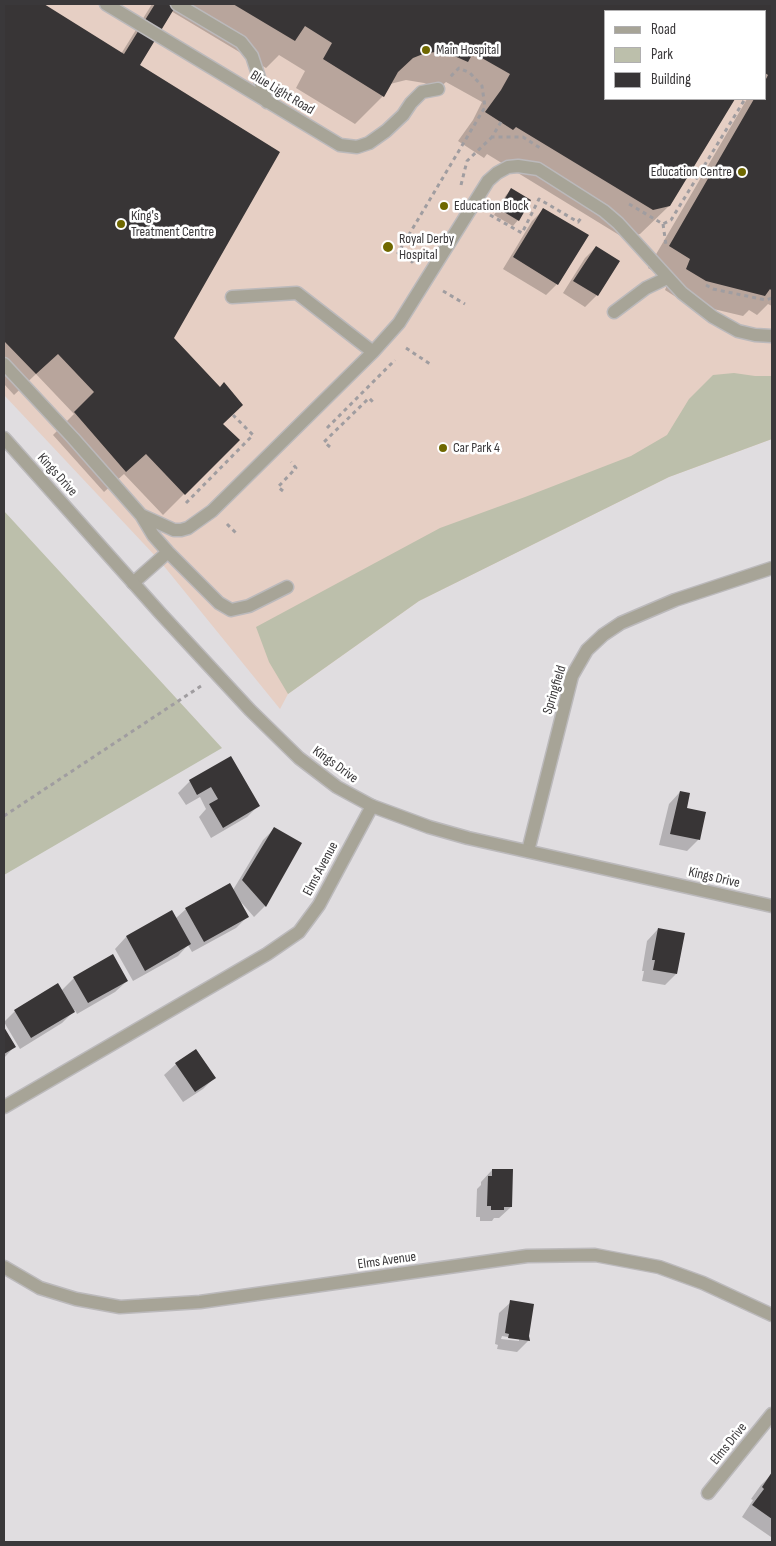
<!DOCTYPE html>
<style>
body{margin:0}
#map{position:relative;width:776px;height:1546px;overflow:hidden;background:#e0dde0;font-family:"Sofia Sans Condensed",sans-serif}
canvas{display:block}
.frame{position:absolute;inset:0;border:5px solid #3a383a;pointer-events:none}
.legend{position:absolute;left:604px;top:10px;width:162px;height:90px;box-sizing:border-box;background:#fff;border:1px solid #b0afb0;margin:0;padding:6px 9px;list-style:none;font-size:15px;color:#3a383a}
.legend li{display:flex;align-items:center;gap:10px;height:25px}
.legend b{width:25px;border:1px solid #b0afb0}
</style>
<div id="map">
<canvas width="776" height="1546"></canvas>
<div class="frame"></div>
<ul class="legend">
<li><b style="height:6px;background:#a7a497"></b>Road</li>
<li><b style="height:14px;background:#bcbfab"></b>Park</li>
<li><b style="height:14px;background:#383536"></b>Building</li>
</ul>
</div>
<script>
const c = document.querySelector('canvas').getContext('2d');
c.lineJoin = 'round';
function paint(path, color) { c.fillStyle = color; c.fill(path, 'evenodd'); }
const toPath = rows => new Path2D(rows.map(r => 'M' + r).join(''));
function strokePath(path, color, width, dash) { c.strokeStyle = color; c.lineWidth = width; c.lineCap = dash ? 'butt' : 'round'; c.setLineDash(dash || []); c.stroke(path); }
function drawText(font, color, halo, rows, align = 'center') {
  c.font = font + ' "Sofia Sans Condensed",sans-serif'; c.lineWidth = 5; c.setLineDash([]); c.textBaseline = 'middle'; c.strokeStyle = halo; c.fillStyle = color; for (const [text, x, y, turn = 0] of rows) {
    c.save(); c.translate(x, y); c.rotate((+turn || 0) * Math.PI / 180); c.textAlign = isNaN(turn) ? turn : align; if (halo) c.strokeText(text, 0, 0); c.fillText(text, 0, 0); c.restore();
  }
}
paint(toPath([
 [4,4,772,4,772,439,669,477,419,601,288,694,280,709,159,560,4,395],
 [605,11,765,11,765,99,605,99]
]), '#e6cfc4');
paint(toPath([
 [734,373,755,376,772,376,772,439,669,477,419,601,288,694,269,662,256,627,440,528,525,497,631,456,667,435,689,399,713,375],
 [4,511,222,748,4,875]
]), '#bcbfab');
paint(toPath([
 [4,4,42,4,121,54,152,4,772,4,772,306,768,304,757,315,749,310,743,316,684,302,665,290,669,280,648,268,747,99,765,99,765,11,605,11,605,99,734,99,669,206,640,234,624,238,487,154,484,158,458,141,473,120,482,102,446,82,438,89,424,83,406,80,390,84,383,96,355,124,296,88,305,71,279,55,266,68,171,11,139,65,173,339,222,424,238,440,163,515,124,474,104,492,53,435,74,414,36,374,14,395,4,384],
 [511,190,518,220,513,226,494,215,506,195],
 [543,210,557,284,546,295,503,269,532,221],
 [596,247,618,261,597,295,585,307,563,293,585,258],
 [231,758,258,806,247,817,211,838,199,817,206,809,200,797,186,805,178,793,190,781],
 [680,792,698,840,687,851,659,845,669,804],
 [274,829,301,844,265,906,254,917,241,902,247,917,236,928,192,952,188,945,178,956,133,981,115,949,126,937,171,912,175,919,186,909,233,890,263,840],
 [658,929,676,974,665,985,642,981,644,971,642,971,647,941],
 [74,978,127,981,115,992,77,1014,75,1010,62,1023,20,1049,4,1022,15,1011,61,991],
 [4,1029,14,1047,4,1058],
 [176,1064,214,1078,203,1089,183,1102,164,1075],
 [492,1170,511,1207,499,1218,494,1218,492,1221,480,1221,480,1217,476,1217,477,1189,481,1185,481,1182],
 [511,1302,528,1336,528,1341,517,1352,497,1349,498,1345,495,1344,499,1313],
 [502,1336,519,1339,519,1341,501,1339],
 [772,1474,772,1536,771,1537,742,1517,753,1500,751,1499,761,1485]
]), '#0003');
paint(toPath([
 [4,4,44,4,124,54,155,4,177,4,140,65,280,152,174,338,220,387,224,382,243,405,223,424,240,440,185,495,146,454,126,472,74,412,94,392,58,354,36,374,4,341,4,299,5,297,4,296],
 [233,4,772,4,772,291,770,289,765,296,706,281,686,269,690,259,669,246,754,99,765,99,765,81,768,75,765,73,765,11,605,11,605,99,735,99,670,206,653,210,516,127,513,130,485,112,501,90,510,74,473,53,468,62,452,55,435,52,423,54,413,58,398,72,384,97,323,59,332,43,305,26,295,41],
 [511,188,531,200,519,221,499,209],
 [543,208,589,235,558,285,513,257],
 [596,246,620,261,598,296,573,281],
 [231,756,260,806,223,828,209,804,218,799,211,787,197,795,189,780],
 [680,791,690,793,687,808,706,812,700,840,670,834],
 [274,827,302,843,266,907,242,880],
 [230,883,249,917,204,942,185,908],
 [172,910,191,944,145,971,126,936],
 [658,928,685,933,677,974,653,970,655,960,652,960],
 [113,954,128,981,88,1003,73,977],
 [58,983,75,1012,31,1038,14,1010],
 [4,1027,16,1047,4,1054],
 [196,1049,216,1078,195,1092,175,1063],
 [492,1169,513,1169,512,1207,504,1207,504,1210,491,1210,491,1206,487,1206,488,1176,492,1176],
 [510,1300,534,1304,529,1336,530,1341,508,1338,509,1334,505,1333],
 [772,1472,772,1519,752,1505,764,1489,762,1487]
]), '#383536');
const service = toPath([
 [106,4,340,145,357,147,369,143,386,131,403,115,411,103,422,92,438,89],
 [177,4,241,42,252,56,267,102],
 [232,297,297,293,373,352],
 [614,312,646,288,667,278],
 [4,364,73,438,141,515,174,530,181,530,188,528,212,511,373,352,399,323,488,181,497,173,508,167,518,166,538,169,604,211,618,223,682,293,713,317,738,331,755,335,772,336],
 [141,515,153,535,168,552,219,603,231,610,249,606,287,587],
 [133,583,168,552]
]);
const minor = toPath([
 [528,851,572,676,587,650,603,635,621,623,675,600,772,568],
 [4,1107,267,954,299,932,319,905,372,806],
 [4,1267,40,1288,76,1299,120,1307,200,1302,527,1256,595,1255,659,1267,703,1283,772,1315],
 [708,1493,772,1414]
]);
const tertiary = toPath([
 [4,438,161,614,250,710,299,758,337,787,372,806,429,827,468,838,772,906]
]);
strokePath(service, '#bbb9bb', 15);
strokePath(minor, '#bbb9bb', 15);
strokePath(tertiary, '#bbb9bb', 15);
strokePath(toPath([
 [501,122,492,137,523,137,540,148],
 [461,185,467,161,492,137],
 [629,204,663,224,671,220,745,99],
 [490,215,522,233,539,199,578,222,581,218],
 [663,224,666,245],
 [414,260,412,262,398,253,485,107,482,86,470,73,459,68,450,77],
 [706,285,713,289,766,300,772,298],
 [443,291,465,304],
 [406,348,430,364],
 [327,428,395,360],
 [330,447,324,442,369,398,373,402],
 [283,491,278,487,296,468,291,462],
 [186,503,253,435,233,415],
 [227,524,236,533],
 [4,816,201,686]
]), '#a09da0', 3, [4, 4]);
strokePath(service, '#a7a497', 12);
strokePath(minor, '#a7a497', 12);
strokePath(tertiary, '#a7a497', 12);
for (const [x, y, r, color] of [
 [426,50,5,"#6f6800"],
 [742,172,5,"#6f6800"],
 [444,206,5,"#6f6800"],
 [121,224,5,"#6f6800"],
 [388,247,6,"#6f6800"],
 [443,448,5,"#6f6800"]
]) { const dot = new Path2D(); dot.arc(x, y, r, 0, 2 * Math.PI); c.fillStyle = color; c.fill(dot); strokePath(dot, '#fff', 2); }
drawText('14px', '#3a383a', '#fff', [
 ["Main Hospital",436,50],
 ["Education Centre",732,172,"right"],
 ["Education Block",454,206],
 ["King's",131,216],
 ["Treatment Centre",131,232],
 ["Royal Derby",399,239],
 ["Hospital",399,255],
 ["Car Park 4",453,448]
], 'left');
drawText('14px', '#3a383a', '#fff', [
 ["Blue Light Road",282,93,31],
 ["Kings Drive",57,475,48],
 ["Springfield",555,690,-73],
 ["Kings Drive",335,765,36],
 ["Elms Avenue",321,869,-62],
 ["Kings Drive",714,878,13],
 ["Elms Avenue",387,1261,-8],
 ["Elms Drive",729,1444,-51]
]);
</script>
